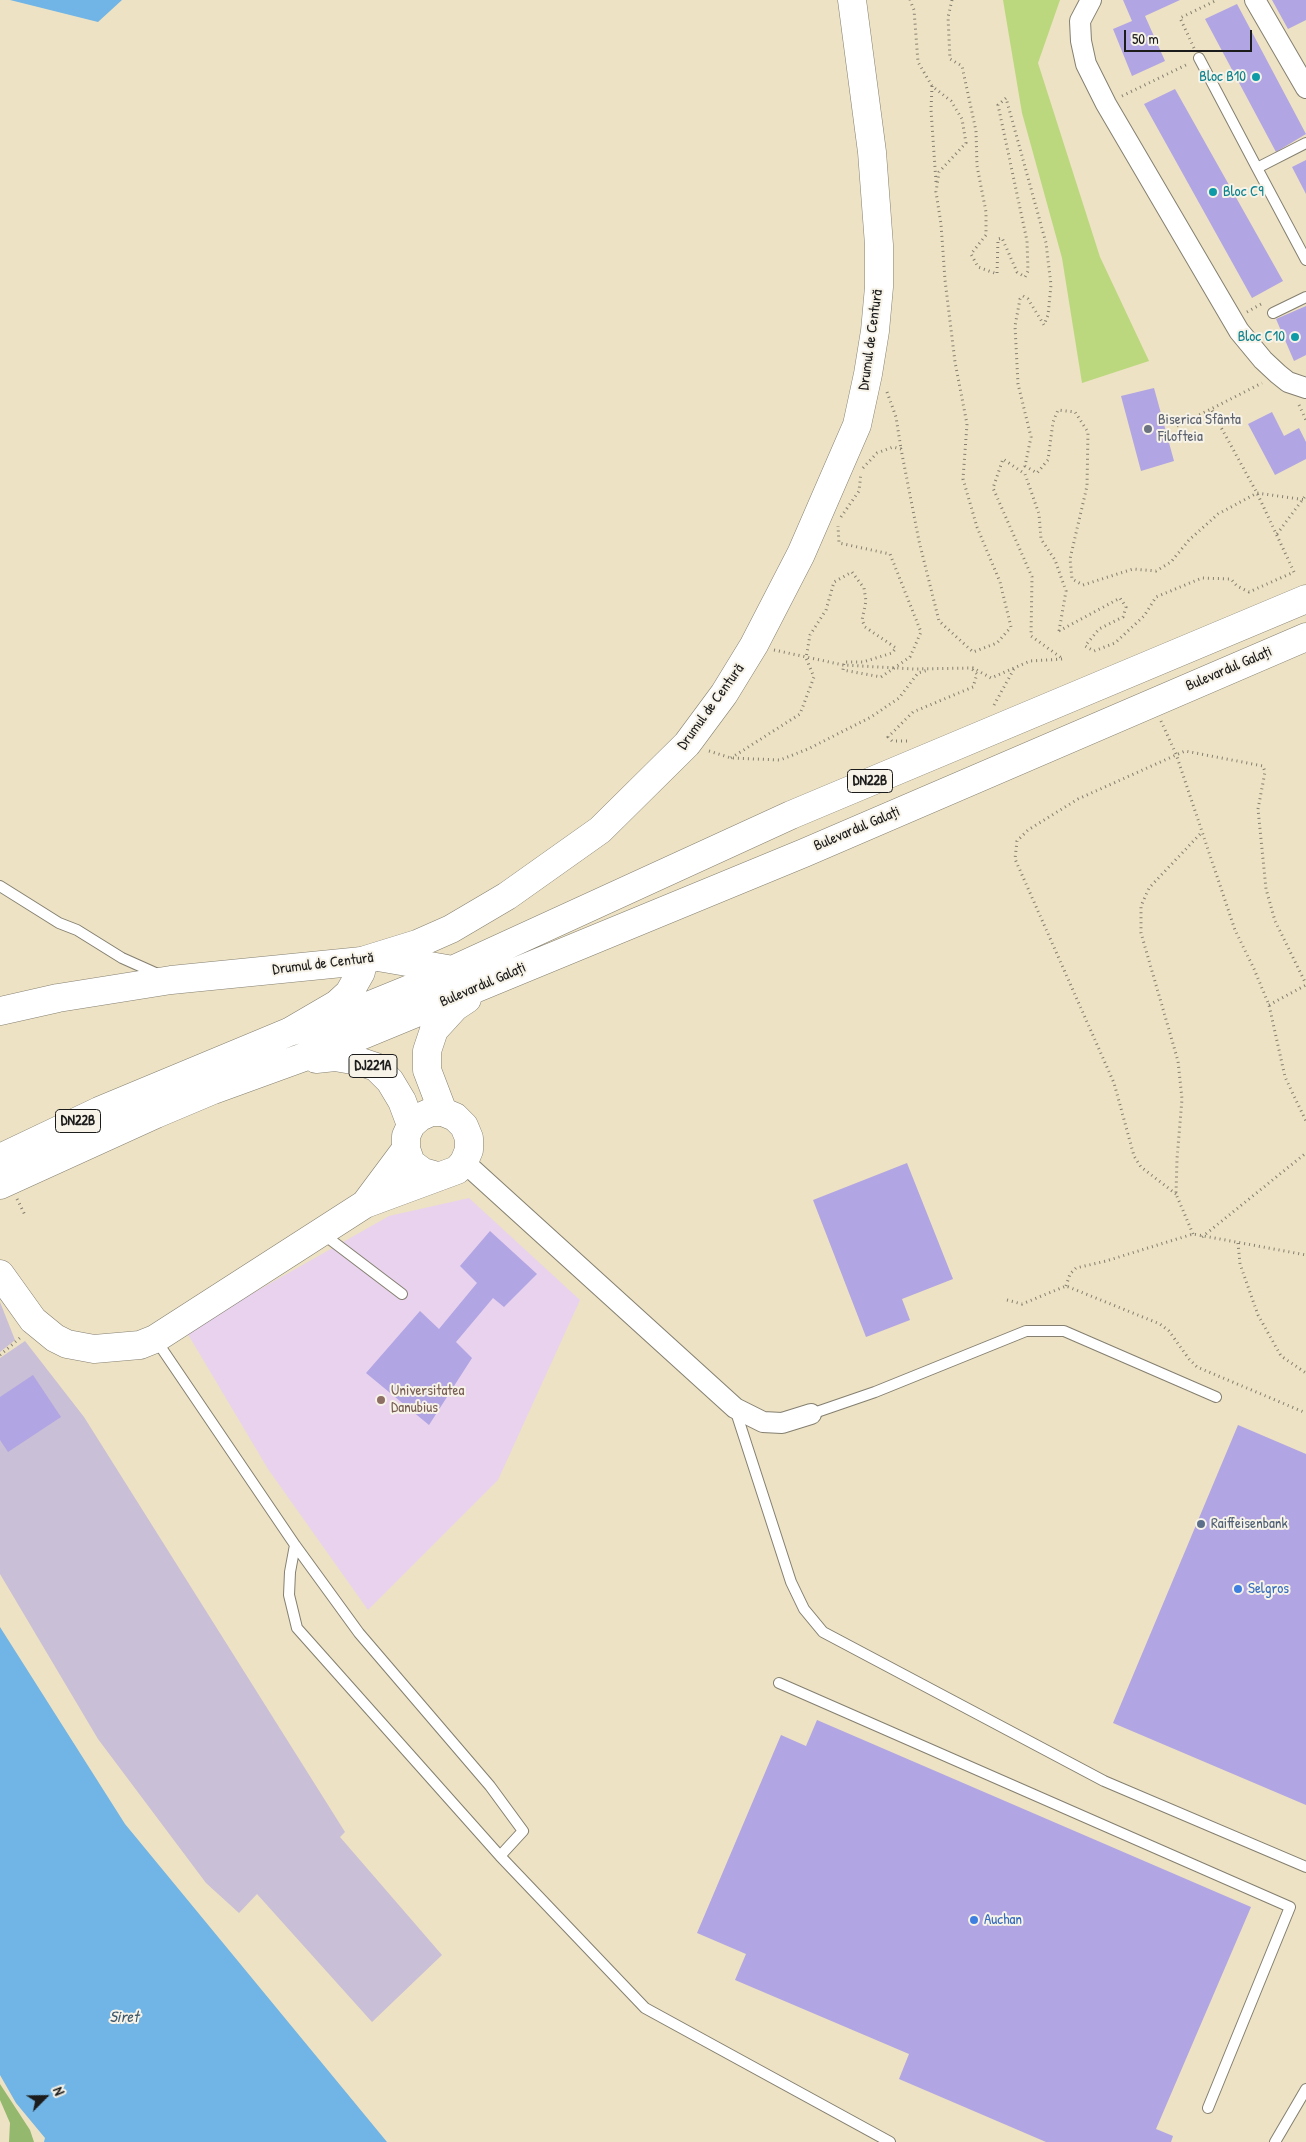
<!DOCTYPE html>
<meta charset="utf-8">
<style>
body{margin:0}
#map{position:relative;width:1306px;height:2142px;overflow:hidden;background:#ede2c3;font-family:"Patrick Hand",sans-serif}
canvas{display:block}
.north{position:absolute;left:20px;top:2072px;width:50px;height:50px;-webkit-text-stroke:4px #f7f3e8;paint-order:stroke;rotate:67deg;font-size:14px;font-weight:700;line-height:20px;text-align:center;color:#1c1c1c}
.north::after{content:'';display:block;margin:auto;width:18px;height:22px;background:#1c1c1c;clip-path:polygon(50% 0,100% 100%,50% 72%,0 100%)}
.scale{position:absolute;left:1124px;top:30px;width:128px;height:22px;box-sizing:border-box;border:2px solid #1c1c1c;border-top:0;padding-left:6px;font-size:15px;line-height:18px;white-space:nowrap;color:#1c1c1c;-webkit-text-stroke:4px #f7f3e8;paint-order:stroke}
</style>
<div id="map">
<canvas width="1306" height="2142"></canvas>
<div class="north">N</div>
<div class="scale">50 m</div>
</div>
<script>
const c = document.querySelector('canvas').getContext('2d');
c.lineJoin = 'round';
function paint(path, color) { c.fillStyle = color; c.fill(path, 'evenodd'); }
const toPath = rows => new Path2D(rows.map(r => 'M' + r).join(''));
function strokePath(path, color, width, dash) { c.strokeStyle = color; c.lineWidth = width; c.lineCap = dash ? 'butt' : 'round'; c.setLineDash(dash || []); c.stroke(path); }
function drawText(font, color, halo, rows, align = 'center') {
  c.font = font + ' "Patrick Hand",sans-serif'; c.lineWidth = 4; c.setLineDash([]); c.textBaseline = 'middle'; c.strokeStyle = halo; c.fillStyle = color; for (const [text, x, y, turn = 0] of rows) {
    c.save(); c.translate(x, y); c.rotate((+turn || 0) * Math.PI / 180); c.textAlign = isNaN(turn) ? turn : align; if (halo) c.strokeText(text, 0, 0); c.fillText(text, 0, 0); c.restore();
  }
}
paint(toPath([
 [469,1198,580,1300,498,1480,368,1610,268,1469,186,1331,389,1216]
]), '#e8d2ee');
paint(toPath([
 [0,1302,15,1340,0,1352],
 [25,1341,84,1417,345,1832,340,1837,442,1955,372,2022,257,1894,239,1913,206,1883,98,1739,0,1574,0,1358]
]), '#c9bfd7');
paint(toPath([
 [1003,0,1060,0,1038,63,1100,257,1149,361,1082,383,1062,258,1022,113]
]), '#bbd87e');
paint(toPath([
 [0,2084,30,2130,34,2142,9,2142,10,2123,0,2100]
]), '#94b86d');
paint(toPath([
 [10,0,122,0,98,22],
 [0,1627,125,1824,387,2142,44,2142,45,2138,16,2103,0,2075]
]), '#71b4e6');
paint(toPath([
 [1123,0,1180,0,1145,16,1165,61,1132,76,1113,29,1132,21],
 [1272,0,1306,0,1306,20,1288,29],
 [1237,4,1306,134,1276,152,1205,19],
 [1175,89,1283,281,1252,298,1144,104],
 [1306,160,1306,194,1292,167],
 [1306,306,1306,355,1294,361,1276,319],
 [1154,388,1174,461,1141,471,1121,396],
 [1272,412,1284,436,1299,428,1306,442,1306,459,1275,475,1248,424],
 [907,1163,953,1279,902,1299,910,1320,866,1337,813,1200],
 [490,1231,537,1274,504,1307,493,1298,456,1342,472,1358,429,1425,366,1373,420,1311,439,1329,477,1283,460,1266],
 [33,1375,61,1417,8,1452,0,1440,0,1397],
 [1238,1425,1306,1454,1306,1805,1113,1723],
 [817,1720,1251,1907,1156,2129,1173,2136,1171,2142,1046,2142,899,2079,909,2054,735,1980,746,1954,697,1933,781,1735,806,1746]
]), '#b1a5e3');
const lane = toPath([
 [1199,58,1257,168,1306,143],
 [1257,168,1306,260],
 [1273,313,1306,297],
 [0,886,59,923,77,930,122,958,160,975],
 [323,1234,402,1294],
 [156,1340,295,1545,359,1633,490,1786,523,1831,500,1856,297,1628,289,1595,290,1572,295,1545],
 [735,1409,791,1582,804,1609,823,1632,1104,1781,1306,1867],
 [811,1414,875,1392,1026,1331,1064,1331,1216,1397],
 [779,1683,1290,1907,1208,2108],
 [500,1856,645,2008,890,2142],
 [1275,2142,1306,2089]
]);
const street = toPath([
 [1091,0,1080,21,1081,41,1086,64,1106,104,1239,331,1263,360,1278,374,1288,382,1306,388],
 [1255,0,1306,88],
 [464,1162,735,1408,763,1422,782,1423,811,1414]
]);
const secondary = toPath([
 [0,1011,58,998,171,980,362,961,417,944,451,929,507,896,600,830,687,744,724,694,754,645,801,554,857,425,868,374,875,331,879,287,879,245,872,152,852,0],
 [365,1204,406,1149],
 [0,1274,33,1320,55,1338,67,1344,94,1349,140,1345,155,1339,365,1204,457,1170,464,1162,469,1150,469,1138,464,1126,455,1117,443,1112,431,1112,420,1117,411,1125,406,1136,406,1149,411,1163,423,1172,437,1176]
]);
const primary = toPath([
 [378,957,453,970],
 [289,1032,341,1017,422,984,791,815,1306,599],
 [316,1059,335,1057,358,1061,376,1067,390,1081,402,1101,411,1125],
 [443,1112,427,1070,427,1051,434,1030,455,1007,467,999],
 [0,1158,99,1111,289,1032,337,1004,349,993,361,972,362,961],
 [0,1185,156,1114,213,1090,348,1041,804,853,1306,637]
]);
strokePath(lane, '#847f70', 12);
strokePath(street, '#847f70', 22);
strokePath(secondary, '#847f70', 29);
strokePath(primary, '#847f70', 29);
strokePath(toPath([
 [952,0,948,17,950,59,962,66,976,131,977,166,986,212,986,235,971,254,978,267,997,274,998,239,1002,238,1017,272,1025,277,1028,271,1027,241,998,105,1006,98,1046,243,1051,285,1048,315,1044,325,1028,299,1023,296,1020,299,1015,326,1018,384,1031,437,1025,466,1037,473,1048,460,1053,422,1058,410,1075,412,1088,432,1087,486,1070,559,1072,579,1083,585,1133,569,1156,571,1171,562,1189,540,1218,514,1257,493,1306,500],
 [1194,48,1180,18,1217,0],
 [932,86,931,110,936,182],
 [1122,96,1188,64],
 [1247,312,1263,303],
 [887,392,896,417,901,449],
 [1299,405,1306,420],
 [1177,426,1211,409],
 [863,468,877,453,893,447,901,449,919,541,939,621,973,652,997,643,1011,627,1000,582,977,527,963,479,967,424,955,362,945,280,941,224,936,192,939,172,966,143,962,119,951,101,932,86,918,62,914,10,910,0],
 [841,517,859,491,861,473],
 [1277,534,1306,495],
 [1059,631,1120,598,1126,607,1123,617,1099,629,1085,646,1094,651,1115,643,1144,616,1156,597,1202,578,1231,579,1237,586,1249,592,1294,572,1257,493,1211,409,1262,383],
 [774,650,843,665,914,669,973,668,991,678,1030,661,1063,659,1031,636,1032,577,993,488,1003,459,1025,474,1039,514,1041,539,1055,560,1066,591,1059,631],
 [994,705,1015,667],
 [1161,721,1176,754,1235,930,1254,969,1269,1005,1285,1077,1306,1121],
 [907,741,892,741,888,737,913,712,973,687,977,674,971,668],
 [709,751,731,758,780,760,808,749,871,717,899,698,918,673,928,670],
 [731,758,800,714,814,677,806,658,810,635,826,610,834,582,852,572,864,588,866,601,862,620,865,627,896,648,892,653,863,662,844,662,843,670,881,677,910,657,921,632,890,554,839,543,838,526],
 [1269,1005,1306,985],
 [1176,1194,1141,1167,1134,1156,1114,1083,1015,859,1017,841,1028,830,1078,799,1185,751,1263,766,1265,772,1258,809,1266,889,1275,921,1306,984],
 [17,1199,25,1215],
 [1193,1234,1176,1194,1177,1159,1182,1099,1178,1061,1141,933,1141,906,1149,888,1202,832],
 [1202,1237,1306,1153],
 [1238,1243,1240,1264,1258,1315,1281,1356,1306,1373],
 [1066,1286,1070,1274,1076,1268,1106,1261,1193,1234,1306,1255],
 [1007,1300,1022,1304,1066,1286,1160,1324,1169,1331,1189,1359,1197,1367,1306,1413],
 [0,1355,21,1337]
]), '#847f70', 3, [1, 4]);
strokePath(lane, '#fff', 10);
strokePath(street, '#fff', 20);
strokePath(secondary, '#fff', 28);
strokePath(primary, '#fff', 28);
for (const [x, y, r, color] of [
 [1256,77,5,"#0f9aa8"],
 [1213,192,5,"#0f9aa8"],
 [1295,337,5,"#0f9aa8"],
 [1148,429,5,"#6b7280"],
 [381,1400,5,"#8d6e63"],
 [1201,1524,5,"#5c6f8a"],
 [1238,1589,5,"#3f7fe0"],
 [974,1920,5,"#3f7fe0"]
]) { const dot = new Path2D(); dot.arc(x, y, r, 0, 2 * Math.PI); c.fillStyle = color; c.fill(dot); strokePath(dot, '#f7f3e8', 2); }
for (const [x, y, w] of [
 [870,781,45],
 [373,1066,48],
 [78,1121,45]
]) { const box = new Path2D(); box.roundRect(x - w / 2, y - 11.5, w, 23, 4); c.fillStyle = '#f7f3e8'; c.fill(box); strokePath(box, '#1c1c1c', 1); }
drawText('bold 14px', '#1c1c1c', null, [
 ["DN22B",870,781],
 ["DJ221A",373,1066],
 ["DN22B",78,1121]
]);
drawText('15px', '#0d838f', '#f7f3e8', [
 ["Bloc B10",1246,77],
 ["Bloc C9",1223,192,"left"],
 ["Bloc C10",1285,337]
], 'right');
drawText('15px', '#1c1c1c', '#f7f3e8', [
 ["Drumul de Centură",871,340,-82],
 ["Bulevardul Galați",1229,669,-23],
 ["Drumul de Centură",711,707,-54],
 ["Bulevardul Galați",857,829,-23],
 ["Drumul de Centură",323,964,-7],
 ["Bulevardul Galați",483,985,-23]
]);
drawText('15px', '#5b616d', '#f7f3e8', [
 ["Biserica Sfânta",1158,420],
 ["Filofteia",1158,437]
], 'left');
drawText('15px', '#785e54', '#f7f3e8', [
 ["Universitatea",391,1391],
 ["Danubius",391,1408]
], 'left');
drawText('15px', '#4e5e75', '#f7f3e8', [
 ["Raiffeisenbank",1211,1524]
], 'left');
drawText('15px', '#366cbe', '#f7f3e8', [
 ["Selgros",1248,1589],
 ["Auchan",984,1920]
], 'left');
drawText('italic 16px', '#3e596d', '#f7f3e8', [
 ["Siret",124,2018]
]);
</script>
